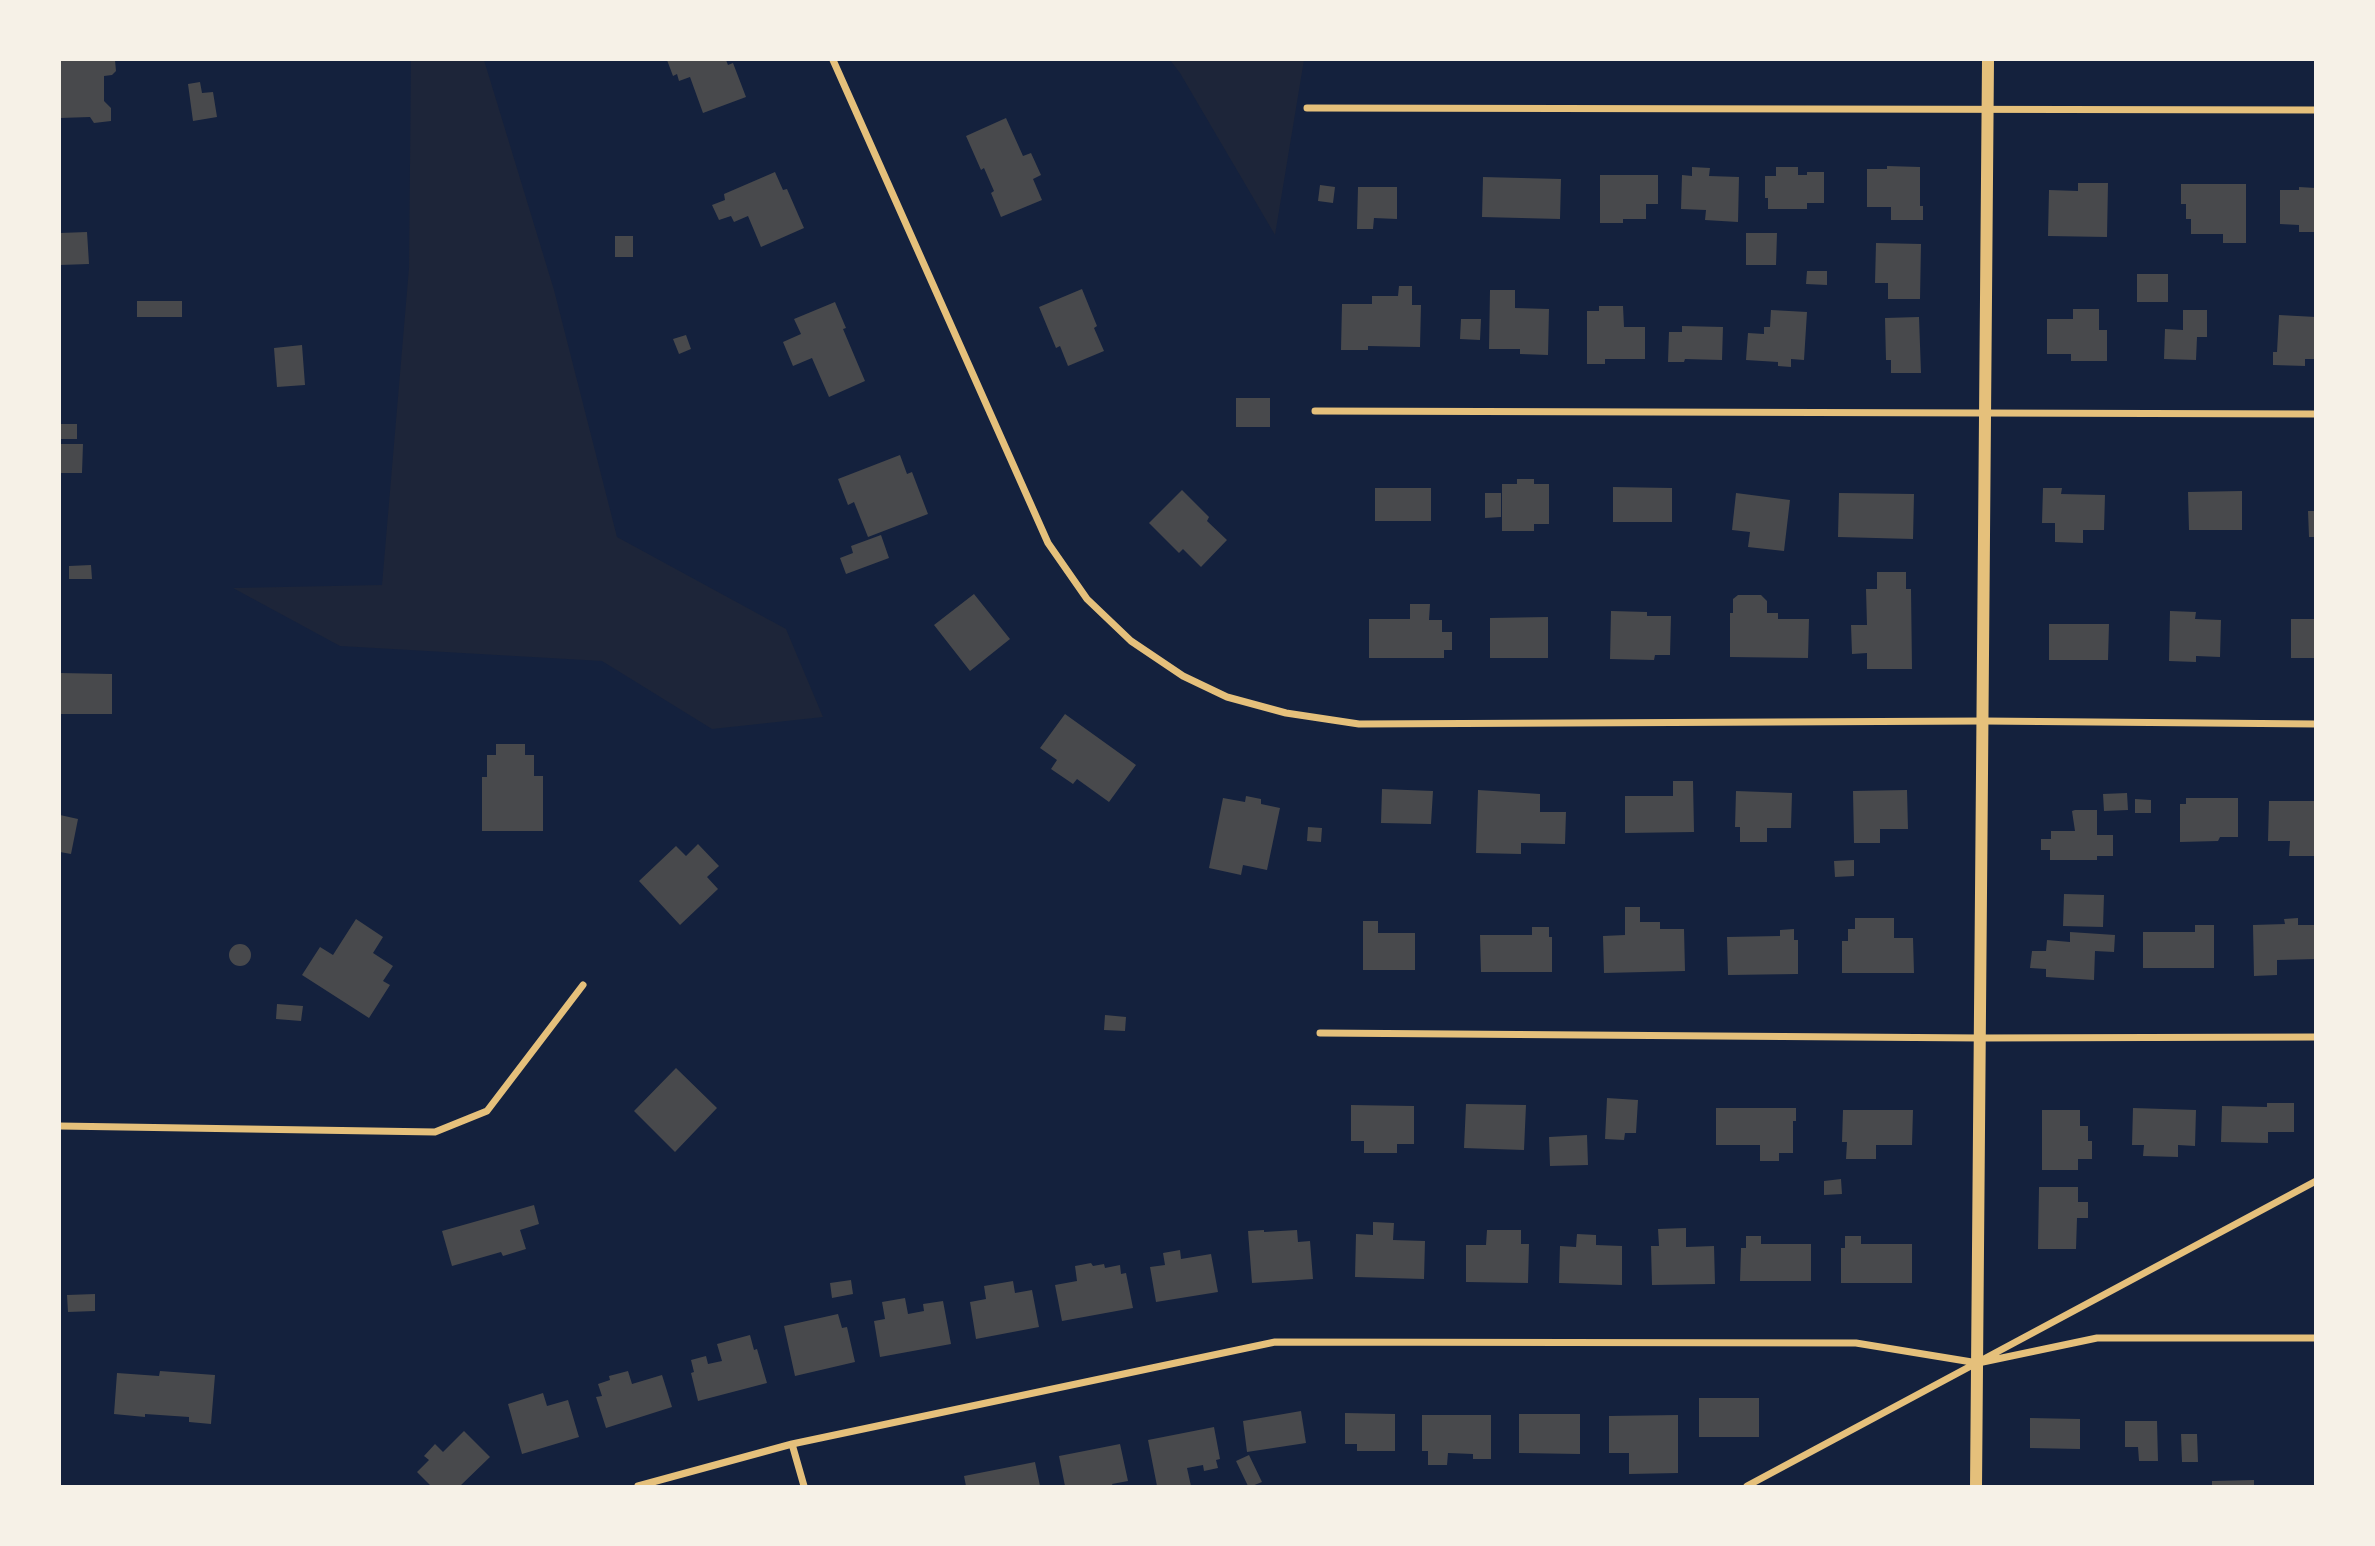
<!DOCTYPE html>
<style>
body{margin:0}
#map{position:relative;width:2375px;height:1546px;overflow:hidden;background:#14213d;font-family:Inter,sans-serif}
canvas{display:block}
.frame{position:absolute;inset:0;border:61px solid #f6f1e7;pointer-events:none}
</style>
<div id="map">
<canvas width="2375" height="1546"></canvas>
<div class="frame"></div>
</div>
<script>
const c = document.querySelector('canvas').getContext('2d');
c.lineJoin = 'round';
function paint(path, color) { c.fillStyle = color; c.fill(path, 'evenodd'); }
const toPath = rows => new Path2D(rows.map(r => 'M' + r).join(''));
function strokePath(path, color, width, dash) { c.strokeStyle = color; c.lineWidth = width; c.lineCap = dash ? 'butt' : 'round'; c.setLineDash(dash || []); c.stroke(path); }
paint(toPath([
 [411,60,484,60,554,290,617,537,786,629,823,717,712,729,602,661,340,646,233,588,382,585,409,268],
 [1170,60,1304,60,1275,235,1180,73]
]), '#1d2539');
paint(toPath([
 [60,60,115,60,116,71,112,75,104,76,104,101,111,108,111,121,94,123,90,117,60,118],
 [667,60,726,60,728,65,733,63,746,97,703,113,690,77,679,81,677,74,673,76],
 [200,82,202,93,213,92,217,117,193,121,188,84],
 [1006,118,1023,156,1031,153,1041,175,1033,179,1042,200,1001,217,991,193,994,191,984,168,981,170,966,136],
 [1887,166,1920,167,1920,206,1923,206,1923,220,1891,220,1891,207,1867,207,1867,169,1887,169],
 [1692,167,1710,168,1709,176,1739,177,1738,222,1705,220,1706,210,1681,209,1682,175,1692,176],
 [1776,167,1798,167,1798,175,1807,175,1807,172,1824,172,1824,203,1807,203,1807,209,1768,209,1768,198,1765,198,1765,176,1776,176],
 [775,172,783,190,787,189,804,228,761,247,748,216,734,222,731,216,719,220,712,205,725,200,724,194],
 [1600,175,1658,175,1658,204,1646,204,1646,219,1623,219,1623,223,1600,223],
 [1483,177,1561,179,1560,219,1482,217],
 [2078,183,2108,183,2107,237,2048,236,2049,190,2078,191],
 [2181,184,2246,184,2246,243,2223,243,2223,234,2191,234,2191,219,2186,219,2186,204,2181,204],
 [1320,185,1335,187,1333,203,1318,201],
 [1358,187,1397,187,1397,219,1374,218,1373,229,1357,229],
 [2299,187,2316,188,2316,232,2299,232,2299,225,2280,224,2280,190,2299,190],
 [87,232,89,264,60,265,60,233],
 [1746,233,1777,233,1776,265,1746,265],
 [615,236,633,236,633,257,615,257],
 [1876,243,1921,244,1920,299,1888,299,1888,283,1875,283],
 [1807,271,1827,271,1827,285,1806,284],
 [2137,274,2168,274,2168,302,2137,302],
 [1399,286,1412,286,1412,305,1421,305,1420,347,1368,346,1368,350,1341,350,1342,304,1372,304,1372,296,1398,296],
 [1082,289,1097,326,1094,328,1104,351,1068,366,1060,346,1056,348,1039,307],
 [1490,290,1515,290,1515,308,1549,309,1548,355,1520,354,1520,349,1489,349],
 [137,301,182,301,182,317,137,317],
 [835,302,846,328,843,329,865,381,829,397,812,358,793,366,783,342,801,334,794,319],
 [1599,306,1623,306,1624,327,1645,327,1645,359,1605,359,1605,364,1587,364,1587,311,1599,311],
 [2073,309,2099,309,2099,330,2107,330,2107,361,2071,361,2071,354,2047,354,2047,319,2073,319],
 [1771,310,1807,312,1804,360,1791,359,1791,367,1778,366,1778,362,1746,360,1748,333,1764,334,1764,327,1770,327],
 [2183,310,2207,310,2207,337,2197,337,2196,360,2164,359,2165,329,2183,330],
 [2279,315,2316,317,2316,359,2305,359,2305,366,2273,365,2273,352,2277,352],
 [1919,317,1921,373,1891,373,1891,360,1886,360,1885,318],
 [1461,319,1481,319,1480,340,1460,339],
 [1682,326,1723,327,1722,360,1685,359,1684,362,1668,362,1669,332,1682,332],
 [686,335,691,349,679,354,673,339],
 [302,345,305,385,277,387,274,348],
 [1236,398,1270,398,1270,427,1236,427],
 [60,424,77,424,77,439,60,439],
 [60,444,83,444,82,473,60,473],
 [900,455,907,474,912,472,928,514,868,537,854,502,848,505,838,479],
 [1517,479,1534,479,1534,484,1549,484,1549,524,1534,524,1534,531,1502,531,1502,484,1517,484],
 [1613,487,1672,488,1672,522,1613,522],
 [1375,488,1431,488,1431,521,1375,521],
 [2043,488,2062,488,2061,494,2105,495,2104,530,2083,530,2083,543,2055,542,2055,523,2042,523],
 [1182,490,1209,517,1207,521,1227,540,1201,567,1183,549,1179,553,1149,523],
 [2242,491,2242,530,2189,530,2188,492],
 [1485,493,1501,493,1501,517,1485,518],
 [1736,493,1790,500,1784,551,1748,547,1750,532,1732,530],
 [1839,493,1914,494,1913,539,1838,537],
 [2308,511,2316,511,2316,537,2309,537],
 [881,535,889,558,846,574,840,558,853,553,851,546],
 [91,565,92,579,69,579,69,566],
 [1877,572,1906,572,1906,589,1911,589,1912,669,1867,669,1867,653,1852,654,1851,625,1867,625,1866,589,1877,589],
 [974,594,1010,639,970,671,934,625],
 [1738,595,1761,595,1767,601,1767,613,1778,613,1778,619,1809,619,1808,658,1730,657,1730,613,1733,613,1733,599],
 [1410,604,1430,604,1429,620,1442,620,1442,632,1452,632,1452,650,1444,650,1444,658,1369,658,1369,619,1410,619],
 [1611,611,1647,612,1647,616,1671,616,1670,655,1655,655,1654,660,1610,659],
 [2170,611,2196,612,2195,619,2221,620,2220,657,2196,656,2196,662,2169,661],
 [1548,617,1548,658,1490,658,1490,618],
 [2291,619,2316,619,2316,658,2291,658],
 [2049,624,2109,624,2108,660,2049,660],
 [60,673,112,674,112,714,60,714],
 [1065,714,1136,765,1109,802,1077,779,1073,784,1051,769,1057,760,1040,748],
 [496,744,525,744,525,755,534,755,534,776,543,776,543,831,482,831,482,777,487,777,487,755,496,755],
 [1673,781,1693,781,1694,832,1625,833,1625,796,1673,796],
 [1382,789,1433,791,1431,824,1381,823],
 [1478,790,1540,794,1540,812,1566,812,1565,844,1521,843,1521,854,1476,853],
 [1907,790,1908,829,1880,829,1880,843,1854,843,1853,791],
 [1736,791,1792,793,1791,828,1767,828,1767,842,1740,842,1740,827,1735,827],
 [2127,793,2128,810,2104,811,2103,794],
 [1246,796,1261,799,1261,804,1280,808,1267,870,1243,865,1241,875,1209,868,1223,798,1245,802],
 [2186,798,2238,798,2238,837,2220,837,2218,841,2180,842,2180,804,2186,804],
 [2135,799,2151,800,2151,813,2135,813],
 [2269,801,2316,801,2316,856,2289,856,2290,841,2268,841],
 [2075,810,2097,810,2097,835,2113,835,2113,856,2097,856,2097,860,2050,860,2050,850,2041,850,2041,839,2051,839,2051,831,2075,831,2072,811],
 [60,815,78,819,71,854,60,852],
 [1308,827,1322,828,1321,842,1307,841],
 [698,844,719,866,707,877,718,889,680,925,639,881,676,846,686,856],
 [1854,860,1854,876,1835,877,1834,861],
 [2064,894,2104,895,2103,927,2063,926],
 [1625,907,1640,907,1640,922,1660,922,1660,929,1684,929,1685,971,1604,973,1603,936,1625,935],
 [1855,918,1894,918,1894,938,1913,938,1914,973,1842,973,1842,941,1848,941,1848,929,1855,929],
 [2298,918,2298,925,2316,925,2316,959,2277,960,2277,975,2254,976,2253,925,2285,924,2284,919],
 [356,919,383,937,373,953,393,966,383,981,390,985,369,1018,302,975,320,947,333,955],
 [1363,921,1378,921,1378,933,1415,933,1415,970,1363,970],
 [2195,925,2214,925,2214,968,2143,968,2143,932,2195,932],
 [1532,927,1549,927,1549,937,1552,937,1552,972,1481,972,1480,935,1532,935],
 [1794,929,1794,940,1798,940,1798,974,1728,975,1727,937,1780,936,1780,930],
 [2070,932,2115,935,2114,952,2095,951,2094,980,2046,977,2046,969,2030,968,2032,951,2046,951,2047,940,2070,942],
 '229 955a11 11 0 1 1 22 0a11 11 0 1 1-22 0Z',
 [277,1004,303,1006,301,1021,276,1019],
 [1105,1015,1126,1017,1125,1031,1104,1030],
 [676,1068,717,1108,675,1152,634,1111],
 [1607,1098,1638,1100,1636,1133,1625,1133,1624,1140,1605,1139],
 [2267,1103,2294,1103,2294,1132,2268,1132,2268,1143,2221,1142,2222,1106,2267,1107],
 [1466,1104,1526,1105,1524,1150,1464,1148],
 [1351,1105,1414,1106,1414,1144,1397,1144,1397,1153,1364,1153,1364,1141,1351,1141],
 [1716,1108,1796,1108,1796,1121,1793,1121,1793,1153,1779,1153,1779,1161,1760,1161,1760,1145,1716,1145],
 [2133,1108,2196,1110,2195,1146,2178,1145,2178,1157,2143,1156,2144,1145,2132,1145],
 [1843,1110,1913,1110,1912,1145,1876,1145,1876,1159,1846,1159,1847,1142,1842,1142],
 [2042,1110,2080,1110,2080,1126,2088,1126,2088,1141,2092,1141,2092,1159,2078,1159,2078,1170,2042,1170],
 [1587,1135,1588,1165,1550,1166,1549,1137],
 [1841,1179,1842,1194,1824,1195,1824,1181],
 [2039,1187,2078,1187,2078,1202,2088,1202,2088,1218,2077,1218,2076,1249,2038,1249],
 [534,1205,539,1224,520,1230,526,1249,503,1256,501,1252,452,1266,442,1231],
 [1373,1222,1394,1223,1393,1240,1425,1241,1424,1279,1355,1277,1356,1234,1373,1235],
 [1686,1228,1686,1247,1714,1246,1715,1284,1652,1285,1651,1246,1659,1246,1658,1229],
 [1264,1230,1264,1232,1297,1230,1298,1242,1310,1241,1313,1279,1252,1283,1248,1231],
 [1487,1230,1521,1230,1521,1244,1529,1244,1528,1283,1466,1282,1466,1245,1486,1245],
 [1577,1234,1596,1235,1596,1245,1622,1246,1622,1285,1559,1283,1560,1246,1576,1247],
 [1746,1236,1761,1236,1761,1244,1811,1244,1811,1281,1740,1281,1741,1248,1746,1248],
 [1845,1236,1861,1236,1861,1244,1912,1244,1912,1283,1841,1283,1841,1248,1845,1248],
 [1180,1250,1181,1259,1211,1254,1218,1292,1156,1302,1150,1267,1165,1265,1163,1253],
 [1091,1263,1093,1266,1104,1264,1105,1268,1120,1265,1121,1274,1126,1273,1133,1308,1062,1321,1055,1285,1077,1281,1075,1266],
 [851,1280,853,1294,832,1298,830,1283],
 [1013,1281,1015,1293,1032,1290,1039,1327,976,1339,970,1302,986,1299,984,1286],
 [95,1294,95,1311,68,1312,67,1295],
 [905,1298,908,1314,924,1311,923,1304,943,1301,951,1344,880,1357,874,1321,885,1319,882,1302],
 [838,1314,842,1328,847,1327,855,1362,795,1376,784,1326],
 [750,1335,754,1350,757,1349,767,1383,698,1401,691,1373,694,1372,691,1360,706,1356,708,1364,722,1361,717,1344],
 [160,1371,215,1375,211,1424,189,1422,189,1417,145,1414,145,1417,114,1414,117,1373,159,1376],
 [628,1371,632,1384,662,1375,672,1407,606,1428,596,1397,602,1396,598,1384,610,1380,609,1376],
 [543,1393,547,1406,568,1400,579,1437,522,1454,508,1404],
 [1699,1398,1759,1398,1759,1437,1699,1437],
 [1301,1411,1306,1443,1247,1452,1243,1421],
 [1345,1413,1395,1414,1395,1451,1357,1451,1357,1444,1345,1444],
 [1519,1414,1580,1414,1580,1454,1519,1453],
 [1422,1415,1491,1415,1491,1459,1473,1459,1473,1454,1448,1453,1447,1465,1428,1465,1428,1451,1422,1451],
 [1678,1415,1678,1473,1629,1474,1629,1453,1609,1453,1609,1416],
 [2030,1418,2080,1419,2080,1449,2030,1448],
 [2125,1421,2157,1421,2158,1461,2139,1461,2138,1447,2125,1447],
 [1214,1427,1220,1459,1216,1460,1218,1468,1204,1471,1203,1465,1187,1468,1191,1486,1157,1486,1148,1440],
 [464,1431,490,1457,460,1486,431,1486,417,1472,429,1460,424,1456,435,1444,443,1452],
 [2181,1434,2197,1434,2198,1462,2182,1462],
 [1120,1444,1128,1481,1112,1484,1113,1486,1065,1486,1059,1456],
 [1249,1455,1262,1482,1252,1486,1248,1486,1236,1461],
 [1035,1462,1040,1486,966,1486,964,1476],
 [2254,1480,2254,1486,2212,1486,2212,1481]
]), '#48494c');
strokePath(toPath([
 [833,60,1048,543,1087,599,1131,641,1183,676,1227,697,1286,713,1359,724,1984,721,2316,724],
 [1307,108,2316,110],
 [1315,411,2316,414],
 [1320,1033,1981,1038,2316,1037],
 [60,1126,435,1132,487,1111,583,985],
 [792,1444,804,1486],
 [638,1486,792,1444,1275,1342,1856,1343,1978,1363,2097,1338,2316,1338],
 [1747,1486,2316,1181]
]), '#e5c07b', 7);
strokePath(toPath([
 [1976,1486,1988,60]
]), '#e5c07b', 12);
</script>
